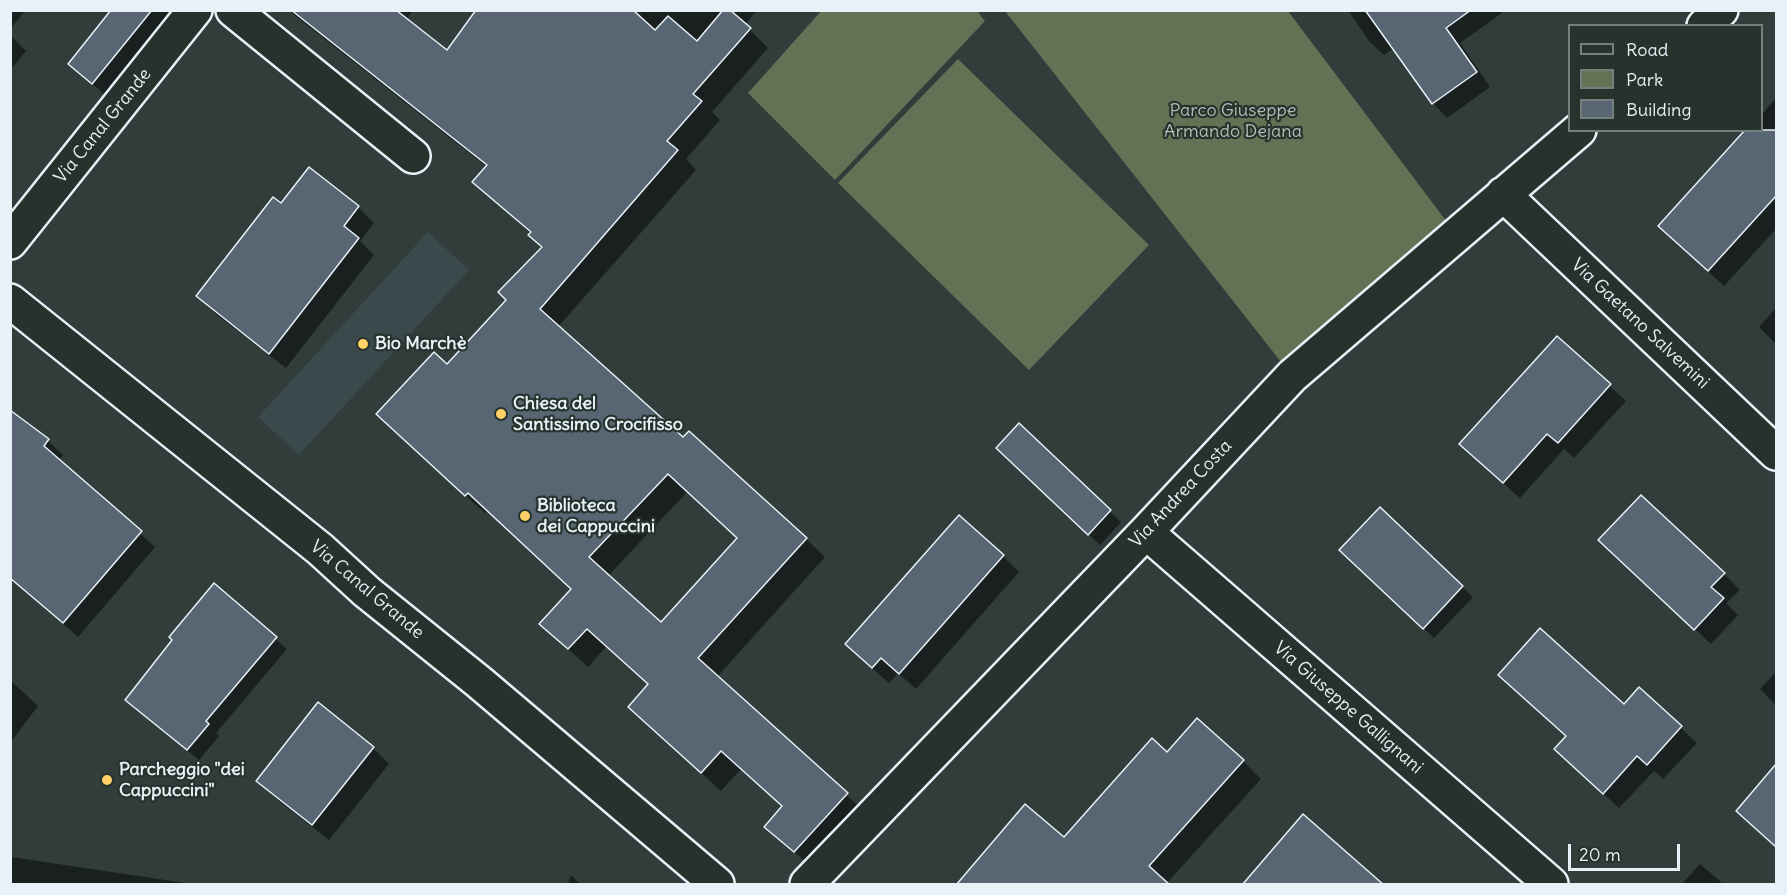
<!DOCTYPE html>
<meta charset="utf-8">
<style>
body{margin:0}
#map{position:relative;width:1787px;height:895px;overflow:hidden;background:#303d3b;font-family:Delius,sans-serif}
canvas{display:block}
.frame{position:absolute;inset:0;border:12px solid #e8f1f8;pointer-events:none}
.legend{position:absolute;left:1568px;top:24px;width:195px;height:108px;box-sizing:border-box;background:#26332d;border:2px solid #747f7e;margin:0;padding:8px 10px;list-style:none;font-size:18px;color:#e8f1f8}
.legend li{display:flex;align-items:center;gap:12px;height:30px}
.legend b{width:30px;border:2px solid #747f7e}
.scale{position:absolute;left:1568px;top:844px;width:112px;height:27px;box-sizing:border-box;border:3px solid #e8f1f8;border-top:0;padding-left:8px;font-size:18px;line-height:21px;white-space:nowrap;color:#e8f1f8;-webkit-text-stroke:4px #26332d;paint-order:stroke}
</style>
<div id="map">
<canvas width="1787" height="895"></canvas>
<div class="frame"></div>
<ul class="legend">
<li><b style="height:8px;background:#26332d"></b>Road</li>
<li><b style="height:16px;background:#627254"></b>Park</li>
<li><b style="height:16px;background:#576672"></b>Building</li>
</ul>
<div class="scale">20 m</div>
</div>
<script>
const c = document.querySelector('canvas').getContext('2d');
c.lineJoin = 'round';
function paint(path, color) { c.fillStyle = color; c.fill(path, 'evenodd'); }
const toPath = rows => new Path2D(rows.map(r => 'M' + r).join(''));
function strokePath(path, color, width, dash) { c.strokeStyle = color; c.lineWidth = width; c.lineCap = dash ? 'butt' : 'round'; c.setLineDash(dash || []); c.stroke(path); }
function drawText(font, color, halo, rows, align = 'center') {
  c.font = font + ' Delius,sans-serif'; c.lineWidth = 4.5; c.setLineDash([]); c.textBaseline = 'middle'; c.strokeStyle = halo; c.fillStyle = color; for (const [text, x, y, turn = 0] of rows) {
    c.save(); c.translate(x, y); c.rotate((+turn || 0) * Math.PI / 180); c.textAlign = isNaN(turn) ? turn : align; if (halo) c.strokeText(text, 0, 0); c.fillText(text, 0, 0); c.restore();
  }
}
paint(toPath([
 [428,232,469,270,299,455,258,417]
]), '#3c494c');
paint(toPath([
 [822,10,977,11,985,21,835,180,748,93],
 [1005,11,1288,11,1456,234,1292,376],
 [958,59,1149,245,1029,370,838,183]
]), '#627254');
paint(toPath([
 [10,10,26,10,10,29],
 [113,10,172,10,104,94,70,64],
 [288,10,413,10,406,20,447,52,478,10,757,10,745,25,768,48,712,112,720,120,686,159,696,170,558,327,683,439,806,539,825,557,717,677,865,812,814,869,766,827,784,807,741,769,721,791,649,725,649,685,606,647,588,667,541,624,572,589,487,511,485,513,397,433,447,366,508,300,543,248,530,235,531,234,474,182,487,167],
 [687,492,739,538,661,624,608,576],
 [1348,10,1506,10,1460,43,1490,87,1447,118,1433,103,1394,48,1384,55,1369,41],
 [10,35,26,51,10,70],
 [1776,98,1776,229,1724,286,1676,242,1762,130,1762,114],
 [309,169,358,207,374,223,360,241,374,255,286,368,213,312,198,296,281,205],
 [1776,308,1776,344,1759,327],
 [1557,338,1626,401,1574,458,1564,449,1520,498,1477,460],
 [10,412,48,441,63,455,58,461,155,547,78,637,20,586],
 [1019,425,1121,522,1100,545,1009,459],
 [1380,509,1473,597,1434,638,1351,560],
 [1003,556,1019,572,916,689,898,673,889,683,863,660],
 [1616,556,1724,574,1740,590,1726,603,1738,615,1711,644],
 [214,585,287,649,216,733,219,736,199,760,127,700],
 [1776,672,1776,705,1760,689],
 [10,680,38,706,10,743],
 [1639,689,1697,743,1663,779,1654,771,1619,808,1572,765,1567,737,1624,706],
 [373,748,389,764,329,840,274,797,258,781],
 [1167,754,1243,761,1261,779,1166,884,1064,839],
 [1776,767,1776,847,1738,811],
 [11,857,192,884,10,884],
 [1700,864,1723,884,1682,884],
 [571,875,580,884,568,884]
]), '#0007');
const building = toPath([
 [111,10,152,10,92,84,68,64,111,10],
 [291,10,396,10,447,50,476,10,633,10,655,30,668,16,697,41,723,10,730,10,751,28,693,94,702,101,667,141,678,150,540,309,683,437,689,431,807,538,698,658,848,793,794,852,764,827,782,806,721,751,701,773,628,707,648,684,587,629,568,649,539,624,571,589,468,493,465,496,376,414,434,352,447,364,506,300,498,292,542,247,528,235,531,232,472,182,487,165,291,10],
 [668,474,737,538,661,622,589,557,668,474],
 [1365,10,1471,10,1446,28,1477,72,1432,104,1365,10],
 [1745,130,1776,130,1776,196,1708,271,1658,226,1745,130],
 [309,167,359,206,344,226,359,238,269,354,196,296,273,197,281,203,309,167],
 [1557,336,1611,384,1558,443,1547,434,1503,483,1459,444,1557,336],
 [10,410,49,439,44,446,142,531,63,623,10,578,10,410],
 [1019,423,1111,510,1088,535,996,448,1019,423],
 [1641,495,1725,573,1711,587,1724,598,1694,630,1598,540,1641,495],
 [1380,507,1463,586,1423,629,1339,550,1380,507],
 [959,515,1004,555,899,674,881,658,872,668,845,644,959,515],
 [214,583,277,637,206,721,209,724,187,750,125,700,172,640,169,637,214,583],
 [1540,628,1624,704,1639,687,1682,726,1647,765,1637,756,1603,794,1554,749,1566,736,1498,675,1540,628],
 [318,702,374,747,312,825,256,781,318,702],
 [1197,718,1244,760,1149,866,1170,885,956,885,1025,804,1064,837,1152,738,1167,752,1197,718],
 [1776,764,1776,847,1736,811,1776,764],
 [1303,814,1384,885,1242,885,1303,814]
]);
paint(building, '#576672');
strokePath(building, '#e8f1f8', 1.5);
const minor = toPath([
 [233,10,413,156],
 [1704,26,1721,10],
 [1503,194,1776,453],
 [10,242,195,10],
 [1146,532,1551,884],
 [807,884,1146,532,1292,376,1579,130]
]);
const primary = toPath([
 [10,301,320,549,367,592,479,682,717,884]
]);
strokePath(minor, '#e8f1f8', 38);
strokePath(primary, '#e8f1f8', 38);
strokePath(minor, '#26332d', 33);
strokePath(primary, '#26332d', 33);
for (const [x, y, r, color] of [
 [363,344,6,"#ffd166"],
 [501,414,6,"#ffd166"],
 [525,516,6,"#ffd166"],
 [107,780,6,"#ffd166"]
]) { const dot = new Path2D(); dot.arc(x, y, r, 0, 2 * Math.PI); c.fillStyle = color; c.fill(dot); strokePath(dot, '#26332d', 2); }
drawText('18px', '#b2beb6', '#26332d', [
 ["Parco Giuseppe",1233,111],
 ["Armando Dejana",1233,132]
]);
drawText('18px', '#e8f1f8', '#26332d', [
 ["Via Canal Grande",103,126,-51],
 ["Via Gaetano Salvemini",1640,324,43],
 ["Via Andrea Costa",1181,494,-47],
 ["Via Canal Grande",367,590,40],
 ["Via Giuseppe Gallignani",1348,708,41]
]);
drawText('bold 18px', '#e8f1f8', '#26332d', [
 ["Bio Marchè",375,344],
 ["Chiesa del",513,404],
 ["Santissimo Crocifisso",513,425],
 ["Biblioteca",537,506],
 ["dei Cappuccini",537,527],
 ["Parcheggio \"dei",119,770],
 ["Cappuccini\"",119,791]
], 'left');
</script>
